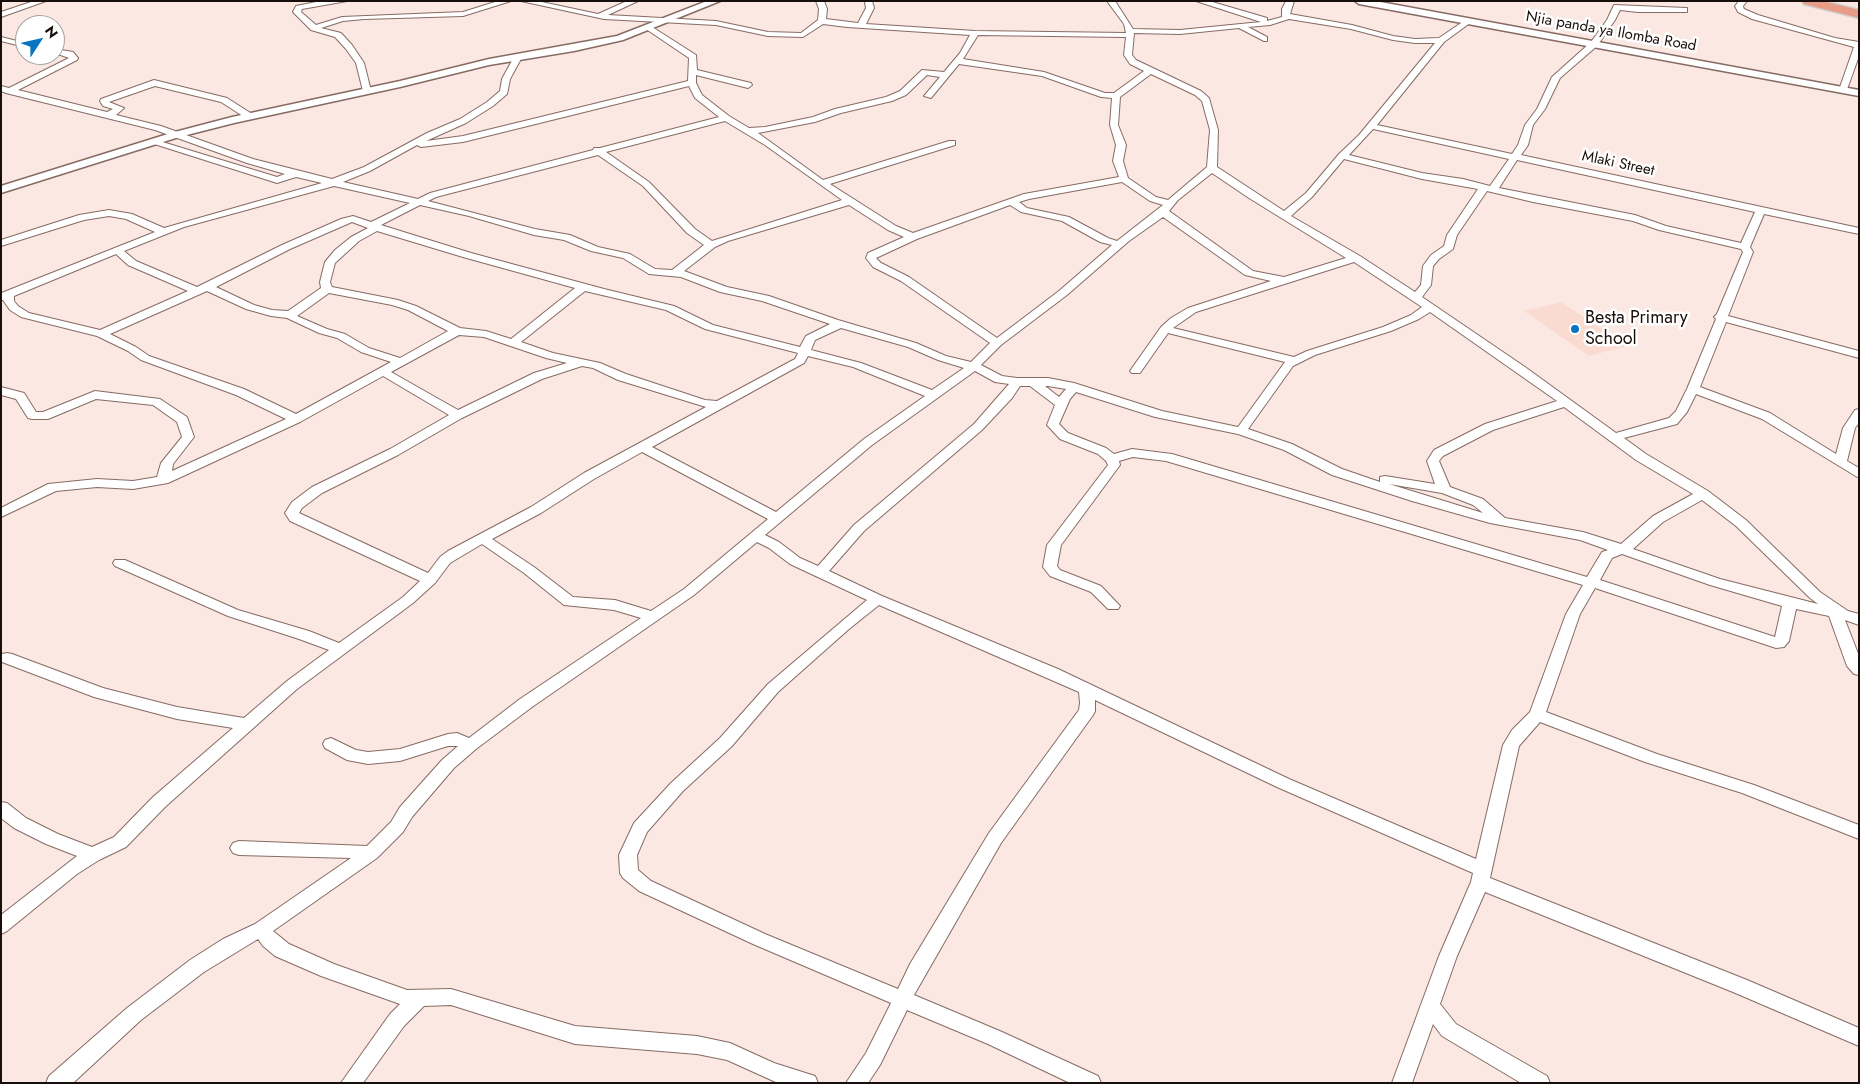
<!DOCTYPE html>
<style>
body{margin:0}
#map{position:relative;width:1860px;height:1084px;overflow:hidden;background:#fbe8e3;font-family:Jost,sans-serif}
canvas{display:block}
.frame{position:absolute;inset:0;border:2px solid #180e0b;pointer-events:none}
.north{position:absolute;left:15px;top:15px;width:50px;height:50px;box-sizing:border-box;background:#fff;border:1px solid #a39f9d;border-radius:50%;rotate:55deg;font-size:14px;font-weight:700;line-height:20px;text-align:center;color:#180e0b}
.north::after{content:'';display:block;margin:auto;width:18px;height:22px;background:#0775c0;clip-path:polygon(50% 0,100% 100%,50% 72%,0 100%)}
</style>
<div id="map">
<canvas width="1860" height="1084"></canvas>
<div class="frame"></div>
<div class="north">N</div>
</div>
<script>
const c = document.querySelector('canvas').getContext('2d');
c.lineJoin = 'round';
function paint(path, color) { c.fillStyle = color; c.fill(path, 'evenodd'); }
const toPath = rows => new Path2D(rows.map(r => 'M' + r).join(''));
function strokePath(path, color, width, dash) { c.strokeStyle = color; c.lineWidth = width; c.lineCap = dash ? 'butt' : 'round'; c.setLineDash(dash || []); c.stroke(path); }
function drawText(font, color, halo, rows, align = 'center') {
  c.font = font + ' Jost,sans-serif'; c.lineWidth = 5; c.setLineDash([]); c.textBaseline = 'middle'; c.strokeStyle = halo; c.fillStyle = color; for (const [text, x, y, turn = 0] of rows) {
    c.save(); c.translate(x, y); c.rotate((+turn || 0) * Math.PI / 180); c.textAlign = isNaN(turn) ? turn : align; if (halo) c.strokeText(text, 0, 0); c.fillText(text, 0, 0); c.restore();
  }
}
paint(toPath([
 [1561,302,1627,346,1589,356,1524,311]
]), '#fadbd1');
const minor = toPath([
 [34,1,46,1,1,17,1,12,34,1],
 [321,1,347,1,302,9,301,12,316,25,342,17,463,12,498,1,511,1,463,16,364,19,343,21,321,28,341,33,352,45,364,63,371,91,367,94,363,91,356,63,346,49,335,37,311,30,293,12,296,6,321,1],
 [521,1,537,1,598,14,627,1,638,1,608,15,716,21,768,32,801,33,818,20,819,9,816,1,824,1,827,9,826,19,858,23,866,8,865,2,872,1,874,8,866,24,975,31,1126,33,1124,24,1107,1,1115,1,1133,29,1180,30,1261,22,1196,1,1209,1,1267,18,1267,21,1282,17,1282,9,1286,1,1294,1,1290,14,1352,25,1393,36,1415,39,1439,38,1467,19,1470,19,1470,23,1444,42,1377,125,1512,154,1518,145,1525,125,1537,109,1552,77,1591,42,1607,20,1614,5,1687,8,1687,12,1638,12,1620,10,1615,20,1597,46,1560,78,1545,109,1533,125,1528,145,1521,155,1859,228,1859,234,1764,214,1750,247,1753,252,1728,316,1859,351,1859,358,1726,322,1700,387,1770,413,1836,454,1843,428,1855,410,1859,409,1859,423,1855,428,1847,461,1859,468,1859,478,1762,419,1696,394,1687,412,1677,424,1624,438,1646,454,1708,491,1746,520,1820,592,1848,611,1859,614,1859,625,1845,620,1859,656,1859,675,1854,674,1847,666,1829,616,1796,609,1789,641,1784,647,1776,648,1595,588,1580,614,1546,712,1657,754,1754,785,1859,825,1859,839,1742,793,1645,762,1540,722,1519,746,1490,878,1747,980,1859,1028,1859,1046,1733,992,1485,892,1457,956,1440,1004,1456,1024,1547,1076,1550,1083,1521,1083,1442,1036,1433,1024,1412,1083,1392,1083,1439,956,1471,882,1473,873,1277,787,1095,700,1095,711,1093,715,1001,843,914,995,1002,1032,1098,1076,1101,1083,1070,1083,988,1044,907,1010,880,1065,868,1083,846,1083,866,1053,891,1003,753,944,639,891,623,878,620,873,619,855,634,823,671,783,720,738,768,684,867,600,790,564,769,548,757,542,694,595,532,707,476,749,454,768,412,817,403,832,377,858,273,931,289,944,334,964,407,990,451,989,575,1026,697,1036,730,1043,774,1063,815,1076,818,1083,778,1083,727,1060,697,1054,575,1044,451,1005,424,1006,404,1026,363,1083,341,1083,390,1014,400,1004,321,976,275,956,263,946,258,939,204,972,141,1020,73,1083,46,1083,49,1076,127,1008,190,960,223,939,255,924,351,858,239,855,233,853,230,848,233,843,239,841,367,846,391,822,400,807,442,760,458,746,448,746,400,761,368,764,347,760,325,748,323,744,325,740,331,738,356,750,368,752,400,749,448,734,457,733,469,738,520,699,641,618,614,610,564,605,524,573,482,544,450,563,435,583,413,603,297,689,165,807,126,847,99,860,77,874,7,931,1,934,1,915,77,856,46,844,14,828,1,818,1,802,7,803,26,818,58,834,92,847,114,837,153,797,233,728,177,719,94,697,2,662,2,654,7,653,12,654,103,688,177,707,244,718,287,681,329,650,299,639,228,616,115,566,113,563,115,560,125,560,238,610,309,631,339,643,403,597,420,581,290,521,285,513,292,502,312,487,390,449,449,415,383,376,300,422,168,483,133,489,97,487,56,491,1,517,1,508,48,484,97,479,133,481,157,477,161,463,182,437,177,422,153,405,96,399,48,419,32,419,28,418,16,399,1,395,1,387,24,393,36,412,43,412,95,391,160,399,187,417,194,437,173,464,172,471,286,419,236,395,141,360,128,351,97,336,21,317,10,310,3,300,1,300,1,293,4,292,155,232,126,219,109,216,84,220,1,246,1,240,79,215,109,210,132,214,164,228,322,183,296,177,277,183,274,182,148,142,153,139,156,140,277,177,285,174,247,163,155,130,6,93,1,91,1,86,9,88,69,58,55,53,55,49,73,52,78,58,77,60,18,90,107,112,113,109,103,106,100,101,101,99,154,80,227,98,252,114,252,118,246,118,221,102,155,86,109,102,124,108,116,115,161,126,253,159,332,179,364,167,427,133,460,119,487,102,500,91,502,79,515,55,522,57,510,79,507,94,493,106,466,123,426,141,463,136,688,81,689,58,646,29,645,27,649,25,696,55,697,70,751,83,752,85,748,88,696,75,696,83,702,95,729,116,749,128,765,127,813,117,835,109,886,97,900,91,922,70,944,72,960,53,970,35,847,27,823,24,803,37,768,36,716,25,604,19,521,1],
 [1289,19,1351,29,1393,40,1415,43,1435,43,1359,135,1339,154,1306,193,1284,211,1217,167,1218,130,1209,98,1201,91,1136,60,1132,55,1134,33,1180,34,1239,28,1264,41,1267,41,1267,37,1248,27,1270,25,1289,19],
 [978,35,1126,37,1124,55,1130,64,1144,71,1114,93,1105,93,1044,72,963,59,978,35],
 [959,64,1042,76,1101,97,1112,98,1110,125,1116,145,1113,161,1119,177,1024,194,913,233,896,226,830,184,955,145,955,141,949,141,823,180,758,133,815,122,841,113,892,101,906,95,927,75,940,77,924,96,931,98,959,64],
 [1151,74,1195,95,1202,101,1210,130,1207,167,1168,200,1156,197,1128,178,1123,161,1126,145,1118,125,1120,97,1151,74],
 [689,86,695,98,719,117,600,148,594,148,593,150,430,193,418,199,343,182,370,171,417,145,421,147,463,142,689,86],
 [725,121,765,145,842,200,712,241,695,229,649,182,606,152,725,121],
 [1373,129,1509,159,1490,186,1463,179,1422,173,1349,155,1373,129],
 [598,155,643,186,687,233,704,245,672,270,655,269,630,254,598,247,570,235,535,229,428,201,436,197,598,155],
 [1344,159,1422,179,1478,189,1447,235,1444,246,1431,255,1423,266,1421,285,1415,292,1360,256,1291,216,1312,197,1344,159],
 [1517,160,1755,212,1741,243,1666,226,1635,215,1499,188,1517,160],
 [1212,173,1249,198,1346,258,1284,277,1253,271,1169,211,1178,200,1212,173],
 [1122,182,1150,201,1163,205,1117,241,1108,238,1069,217,1027,208,1019,202,1029,199,1122,182],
 [334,186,410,203,371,222,353,216,341,219,282,245,197,287,136,261,124,251,184,227,334,186],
 [1487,191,1533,202,1633,221,1659,230,1741,249,1743,252,1717,314,1714,317,1716,319,1687,389,1676,411,1669,418,1616,433,1525,367,1422,297,1431,285,1433,266,1439,259,1453,249,1457,235,1487,191],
 [420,205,469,216,534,235,564,240,591,251,623,258,649,274,681,277,720,292,762,301,830,324,806,336,800,347,713,325,674,306,604,289,471,253,381,225,420,205],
 [849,205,888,230,904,237,868,253,866,258,873,267,901,281,990,343,971,362,946,356,916,343,838,320,769,296,727,287,684,271,715,247,728,241,849,205],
 [1010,205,1021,212,1062,221,1100,242,1112,245,1059,291,997,338,909,277,881,263,876,258,917,239,1010,205],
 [1163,217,1245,275,1271,281,1188,308,1171,318,1161,327,1130,371,1132,373,1140,373,1168,333,1285,362,1238,427,1162,411,1074,383,1048,378,1017,378,1002,376,981,365,1001,345,1067,295,1129,241,1163,217],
 [352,222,368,228,351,237,335,250,325,262,320,282,321,288,288,311,272,310,254,305,216,287,290,249,352,222],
 [377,231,463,257,575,288,511,339,486,331,460,328,416,306,398,300,332,287,330,282,335,263,359,241,377,231],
 [116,254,128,265,188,291,100,330,29,313,18,306,14,301,14,296,116,254],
 [1354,262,1422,307,1411,315,1383,327,1307,351,1294,357,1173,328,1196,312,1354,262],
 [207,291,246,309,271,316,287,318,319,333,337,338,361,352,391,362,296,414,244,389,149,356,136,347,110,334,207,291],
 [585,291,666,310,705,329,798,353,795,359,717,401,705,400,626,374,600,363,553,353,521,342,585,291],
 [329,293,392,305,408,310,448,331,400,358,369,348,345,334,327,329,297,316,329,293],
 [1430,312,1557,401,1485,424,1434,450,1427,461,1435,484,1385,476,1380,477,1380,482,1342,469,1292,444,1248,429,1293,366,1315,355,1391,331,1419,319,1430,312],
 [841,328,908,347,938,360,964,368,932,390,861,363,811,350,815,340,841,328],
 [459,335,484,337,546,358,567,363,534,373,458,410,391,372,459,335],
 [808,356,853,367,925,396,864,439,776,512,652,447,804,363,808,356],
 [582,366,593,368,618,380,706,407,584,473,531,507,448,551,440,557,428,573,299,513,302,508,322,493,398,455,462,418,542,379,582,366],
 [975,371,995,382,1009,384,974,424,854,525,818,566,800,558,779,542,765,535,872,445,975,371],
 [1020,386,1030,386,1055,405,1047,425,1060,439,1098,454,1106,461,1108,465,1047,545,1043,567,1050,576,1091,592,1108,609,1118,609,1120,606,1101,586,1060,570,1057,566,1061,545,1120,465,1119,461,1133,457,1166,461,1583,585,1566,614,1530,712,1512,730,1503,745,1476,859,1289,779,1058,669,882,596,829,571,864,531,982,430,1012,398,1020,386],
 [1045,386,1048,386,1066,389,1059,397,1045,386],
 [1076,392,1155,417,1238,434,1284,450,1332,475,1412,501,1490,523,1580,540,1608,550,1602,552,1587,577,1172,454,1132,449,1114,454,1106,448,1068,433,1059,424,1070,399,1076,392],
 [1564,407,1636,460,1693,494,1653,516,1621,544,1583,532,1505,518,1483,499,1450,487,1439,461,1443,456,1493,430,1564,407],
 [642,452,768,519,684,589,651,611,615,600,573,597,534,567,492,539,541,513,594,479,642,452],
 [1389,484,1442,493,1473,505,1483,513,1389,484],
 [1702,500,1736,526,1810,598,1818,604,1720,579,1633,549,1663,522,1702,500],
 [1622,554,1710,585,1782,606,1775,637,1600,580,1612,558,1622,554],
 [879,605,1079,692,1080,703,1079,710,989,833,910,964,898,989,765,934,651,881,638,870,637,855,647,832,683,791,732,746,778,692,849,629,879,605],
 [1739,1,1747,1,1743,6,1744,9,1758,15,1835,38,1859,42,1859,56,1846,92,1839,90,1854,47,1752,19,1738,12,1735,6,1739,1],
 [1,37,25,43,25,47,1,41,1,37]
]);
const tertiary = toPath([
 [707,1,720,1,623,40,574,51,489,65,400,87,234,123,179,137,1,193,1,186,171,133,232,117,400,81,489,59,617,36,707,1],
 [1355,1,1375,1,1859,90,1859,96,1359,4,1355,1]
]);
const trunk = toPath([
 [1802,1,1823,1,1859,10,1859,18,1804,4,1802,1]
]);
strokePath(minor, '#866b63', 2);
strokePath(tertiary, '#866b63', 3);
strokePath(trunk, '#d1cfce', 3);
paint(minor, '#fff');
paint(tertiary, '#fff');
paint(trunk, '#e69c86');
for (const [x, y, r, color] of [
 [1575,329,5,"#0775c0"]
]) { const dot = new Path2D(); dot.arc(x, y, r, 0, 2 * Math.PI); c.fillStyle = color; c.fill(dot); strokePath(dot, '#fff', 2); }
drawText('15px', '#180e0b', '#fff', [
 ["Njia panda ya Ilomba Road",1611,32,10],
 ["Mlaki Street",1618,164,12]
]);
drawText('18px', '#180e0b', '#fff', [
 ["Besta Primary",1585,319],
 ["School",1585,340]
], 'left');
</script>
